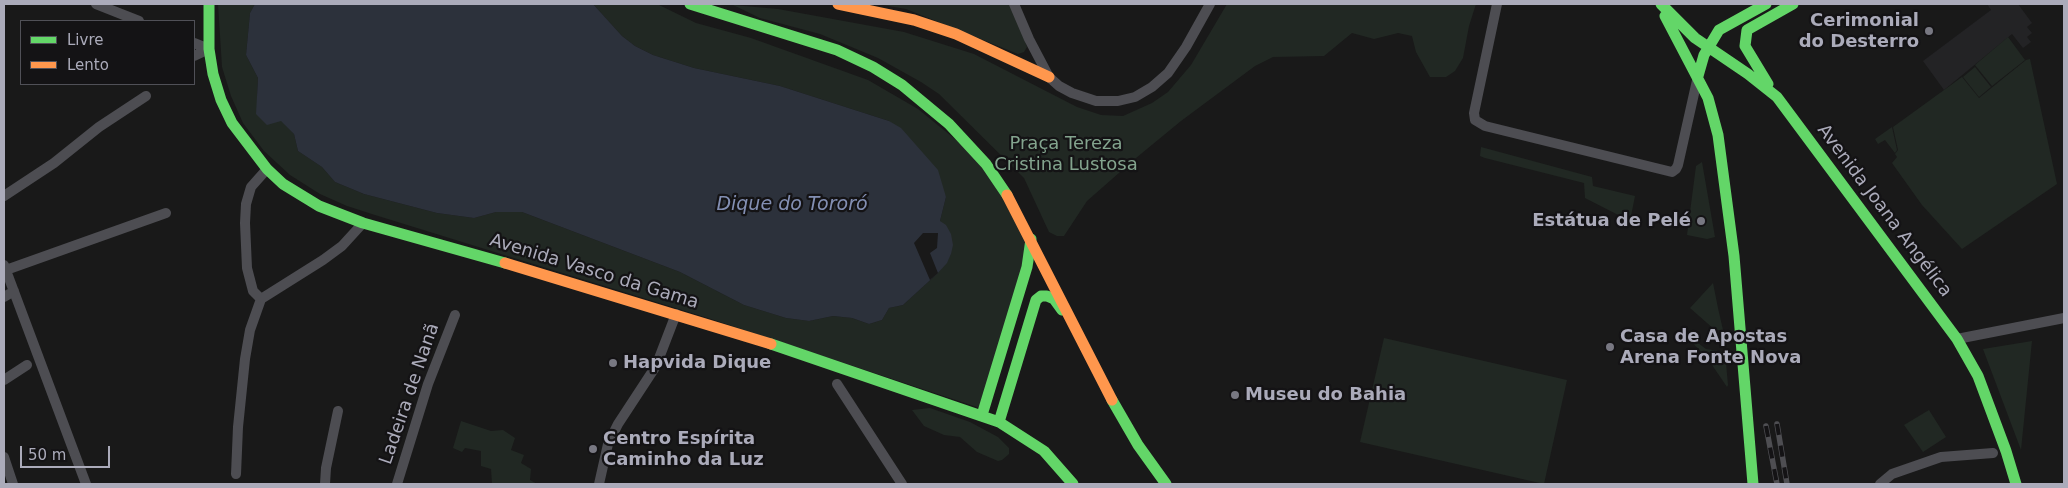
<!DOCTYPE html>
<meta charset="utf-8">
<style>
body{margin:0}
#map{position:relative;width:2068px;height:488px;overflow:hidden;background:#191919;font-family:"DejaVu Sans",sans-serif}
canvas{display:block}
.frame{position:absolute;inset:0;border:5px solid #ababba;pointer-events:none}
.legend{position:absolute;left:20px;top:20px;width:175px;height:65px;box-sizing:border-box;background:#141315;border:1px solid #505057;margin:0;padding:6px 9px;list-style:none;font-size:15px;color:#ababba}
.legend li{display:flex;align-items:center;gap:10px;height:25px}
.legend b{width:25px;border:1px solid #505057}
.scale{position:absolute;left:20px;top:446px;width:90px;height:22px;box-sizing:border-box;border:2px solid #ababba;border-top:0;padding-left:6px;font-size:15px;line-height:18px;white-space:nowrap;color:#ababba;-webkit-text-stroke:4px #141315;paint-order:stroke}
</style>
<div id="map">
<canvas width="2068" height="488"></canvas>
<div class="frame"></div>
<ul class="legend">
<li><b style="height:6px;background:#63d668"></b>Livre</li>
<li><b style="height:6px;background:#ff974d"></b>Lento</li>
</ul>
<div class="scale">50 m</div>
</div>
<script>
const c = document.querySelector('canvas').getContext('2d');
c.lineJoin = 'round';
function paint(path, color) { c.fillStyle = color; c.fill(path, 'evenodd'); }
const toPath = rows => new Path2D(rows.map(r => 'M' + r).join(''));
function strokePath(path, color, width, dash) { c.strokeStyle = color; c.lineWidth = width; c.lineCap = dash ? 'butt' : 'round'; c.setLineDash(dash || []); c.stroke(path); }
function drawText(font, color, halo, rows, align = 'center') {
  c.font = font + ' "DejaVu Sans",sans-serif'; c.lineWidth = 4.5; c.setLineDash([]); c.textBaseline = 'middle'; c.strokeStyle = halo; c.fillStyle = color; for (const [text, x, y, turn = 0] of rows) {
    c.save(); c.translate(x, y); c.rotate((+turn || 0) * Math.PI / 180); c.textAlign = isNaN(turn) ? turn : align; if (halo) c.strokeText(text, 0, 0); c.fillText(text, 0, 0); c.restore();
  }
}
paint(toPath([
 [1987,4,2018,4,2032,23,2027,27,2032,33,2027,37,2031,42,2023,48,2012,34,1944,90,1923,61,1991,10]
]), '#232325');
paint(toPath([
 [218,4,255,4,250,13,246,55,258,78,257,95,294,134,298,151,322,167,335,182,364,194,437,213,474,218,496,212,522,212,680,272,744,305,786,318,809,321,833,316,852,318,869,324,882,320,889,308,903,305,938,273,946,263,951,254,940,221,946,197,889,121,780,86,694,68,653,55,635,46,622,36,593,4,657,4,696,23,751,38,868,80,918,109,966,148,1001,191,1035,259,980,408,708,318,375,215,347,206,320,194,290,175,264,151,243,123,231,96,222,67],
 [877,4,1011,4,1027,47,1024,52,1018,54,906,9],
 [1227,4,1476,4,1469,26,1463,58,1455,71,1446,77,1430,77,1416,52,1412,36,1398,33,1374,39,1352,33,1324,56,1273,57,1255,66,1181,121,1136,158,1087,201,1064,236,1057,236,1049,232,1024,178,939,94,921,82,878,58,820,34,760,18,733,5,778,9,904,32,974,54,1077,107,1101,115,1123,116,1152,103,1168,92,1191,65],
 [2008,37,2025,60,1992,86,1975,65],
 [2030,59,2057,184,1962,249,1922,205,1892,163,1897,157,1895,154,1898,150,1893,127,1962,77,1979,98,2026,60],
 [1975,67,1991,87,1979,97,1963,77],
 [1892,127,1897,150,1895,153,1885,140,1878,144,1875,139],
 [1481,147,1592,177,1593,186,1635,196,1630,221,1585,198,1584,183,1485,158,1480,156],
 [1702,162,1715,237,1707,239,1687,235,1696,166],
 [1713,283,1718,308,1723,330,1715,330,1690,308],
 [1679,329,1706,349,1725,352,1728,385,1727,387,1708,359],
 [1384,338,1567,380,1544,484,1360,442],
 [2032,341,2021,450,1983,349],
 [930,408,970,422,998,437,1009,448,1009,454,1002,460,998,461,977,452,960,437,944,435,924,426,912,410],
 [1929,410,1946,437,1923,452,1904,425],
 [461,421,491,431,503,430,515,438,511,450,524,455,521,463,531,469,530,480,537,484,492,484,491,469,481,466,481,451,465,448,462,452,453,448]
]), '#212823');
paint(toPath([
 [255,4,593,4,622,36,635,46,653,55,694,68,780,86,889,121,901,128,938,170,946,197,940,221,946,225,951,234,953,245,951,254,947,263,938,273,903,305,889,308,882,320,869,324,852,318,833,316,809,321,786,318,744,305,680,272,522,212,496,212,474,218,437,213,364,194,335,182,322,167,298,151,294,134,281,121,267,125,256,114,258,78,246,55,250,13]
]), '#2c313b');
paint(toPath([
 [923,233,938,233,937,248,930,253,938,273,930,280,914,243]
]), '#191919');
strokePath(toPath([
 [96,4,139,21],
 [1014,4,1029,39,1049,77,1059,86,1072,93,1096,101,1118,101,1135,97,1152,87,1168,73,1186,47,1210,4],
 [1497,4,1474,113,1475,120,1485,126,1672,172,1676,169,1678,165,1698,76],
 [194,43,209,49],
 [194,56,209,49],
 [4,196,54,163,99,127,146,96],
 [4,265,86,484],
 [6,270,166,213],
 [4,297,14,291],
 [261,299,253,291,247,268,245,223,246,204,251,187,267,169],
 [1957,339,2064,318],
 [4,380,27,365],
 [837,384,902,484],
 [4,457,13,484],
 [236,474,238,427,245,359,250,330,261,299,323,260,342,246,363,223],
 [325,484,326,468,338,411],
 [397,484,428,384,455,315],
 [599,484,608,444,618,424,656,366,676,314],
 [1880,484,1892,474,1941,457,1993,453]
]), '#4d4d52', 10);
strokePath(toPath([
 [209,4,209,49,213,74,221,100,232,123,267,169,283,184,319,206,363,223,505,263],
 [690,4,837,50,873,67,902,85,949,124,986,164,1007,195],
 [1661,4,1695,38,1748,74,1777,97,1957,339,1978,376,2006,451,2016,484],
 [1665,16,1708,98,1718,135,1734,256,1753,484],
 [1698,76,1704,55,1719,30,1766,4],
 [1768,84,1745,46,1747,30,1793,4],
 [771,344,999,422,1044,451,1073,484],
 [1112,400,1138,445,1166,484],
 [982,415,1027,267,1031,239],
 [999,422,1036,300,1041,296,1047,296,1054,299,1062,310]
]), '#63d668', 11);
strokePath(toPath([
 [838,4,914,20,956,34,1049,77],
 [1007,195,1112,400],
 [505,263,771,344]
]), '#ff974d', 11);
const rail = toPath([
 [1777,424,1787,484],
 [1766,426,1777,484]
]);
strokePath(rail, '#4e4e52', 5.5);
strokePath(rail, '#141315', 4, [11]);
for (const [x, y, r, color] of [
 [1929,31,5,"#787882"],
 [1701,221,5,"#787882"],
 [1610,347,5,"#787882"],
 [613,363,5,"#787882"],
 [1235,395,5,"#787882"],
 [593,449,5,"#787882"]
]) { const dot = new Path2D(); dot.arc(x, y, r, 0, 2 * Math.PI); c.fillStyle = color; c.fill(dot); strokePath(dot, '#141315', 2); }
drawText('bold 18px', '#ababba', '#141315', [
 ["Cerimonial",1919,21,"right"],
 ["do Desterro",1919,42,"right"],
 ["Estátua de Pelé",1691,221,"right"],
 ["Casa de Apostas",1620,337],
 ["Arena Fonte Nova",1620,358],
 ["Hapvida Dique",623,363],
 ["Museu do Bahia",1245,395],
 ["Centro Espírita",603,439],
 ["Caminho da Luz",603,460]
], 'left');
drawText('18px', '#83a48e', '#141315', [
 ["Praça Tereza",1066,144],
 ["Cristina Lustosa",1066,165]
]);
drawText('18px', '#ababba', '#141315', [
 ["Avenida Joana Angélica",1884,211,53],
 ["Avenida Vasco da Gama",594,272,17],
 ["Ladeira de Nanã",410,394,-71]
]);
drawText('italic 19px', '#838fb3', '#141315', [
 ["Dique do Tororó",792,205]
]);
</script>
